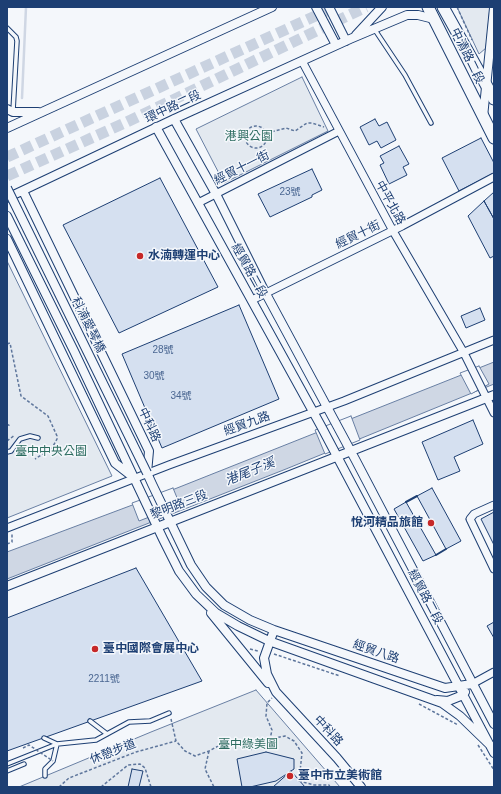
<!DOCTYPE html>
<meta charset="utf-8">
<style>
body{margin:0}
#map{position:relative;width:501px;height:794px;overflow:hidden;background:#f4f7fb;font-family:Helvetica,sans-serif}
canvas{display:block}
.frame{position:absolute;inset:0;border:8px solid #1d3f73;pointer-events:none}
</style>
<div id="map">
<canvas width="501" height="794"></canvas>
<div class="frame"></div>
</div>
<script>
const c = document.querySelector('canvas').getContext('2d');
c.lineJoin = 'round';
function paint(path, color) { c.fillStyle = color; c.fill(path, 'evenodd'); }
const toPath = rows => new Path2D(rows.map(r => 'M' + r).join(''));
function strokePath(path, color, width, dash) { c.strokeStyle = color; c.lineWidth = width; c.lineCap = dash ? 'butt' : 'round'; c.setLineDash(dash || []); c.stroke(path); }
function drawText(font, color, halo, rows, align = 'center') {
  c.font = font + ' Helvetica,"Noto Sans TC",sans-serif'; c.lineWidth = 3; c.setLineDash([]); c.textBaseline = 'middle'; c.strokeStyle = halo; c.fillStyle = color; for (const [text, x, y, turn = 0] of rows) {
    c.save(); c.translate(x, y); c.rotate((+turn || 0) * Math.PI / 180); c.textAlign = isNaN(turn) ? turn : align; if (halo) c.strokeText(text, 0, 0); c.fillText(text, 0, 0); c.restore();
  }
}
const green = toPath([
 [457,7,490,7,486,48,479,54,457,7],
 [302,77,328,131,224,183,196,129,302,77],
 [7,261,112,476,7,518,7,261],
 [256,690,340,787,19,787,151,732,256,690]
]);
paint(green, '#e3e9f0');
strokePath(green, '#687fa3', 1);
const water = toPath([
 [494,362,494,384,286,469,7,579,7,552,167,492,494,362]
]);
paint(water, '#cfd7e4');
strokePath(water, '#687fa3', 1);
const pier = toPath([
 [479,366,489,384,471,394,460,373,479,366],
 [351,416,360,440,325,454,315,430,351,416],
 [173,488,180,505,139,521,132,503,173,488]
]);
paint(pier, '#f4f7fb');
strokePath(pier, '#687fa3', 1);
strokePath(toPath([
 [22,98,26,7]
]), '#cfd7e4', 2.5);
const building = toPath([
 [375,119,379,126,387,122,396,140,381,148,377,141,369,145,360,127,375,119],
 [481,138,494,163,494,173,459,191,442,158,481,138],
 [399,146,409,164,403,167,407,175,389,184,380,165,384,163,380,156,399,146],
 [312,169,322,190,312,195,312,197,270,217,258,194,312,169],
 [160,178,218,287,119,333,63,225,160,178],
 [494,192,494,219,484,201,494,192],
 [484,201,494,219,494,256,490,258,468,216,484,201],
 [239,305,279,399,162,448,122,354,239,305],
 [480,308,485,320,466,328,461,316,480,308],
 [473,420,483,444,454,457,460,471,438,480,422,442,473,420],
 [432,488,461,541,446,549,417,496,432,488],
 [406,502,436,555,423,561,394,509,406,502],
 [494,512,494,545,481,519,494,512],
 [136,568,202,681,7,751,7,618,136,568],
 [494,622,494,638,487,626,494,622],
 [266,752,294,759,294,769,276,781,250,787,242,787,237,759,266,752],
 [132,769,143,771,139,787,128,787,132,769],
 [291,771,305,787,273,787,291,771]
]);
paint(building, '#d5e0f0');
strokePath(building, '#1d3f73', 1);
strokePath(toPath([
 [7,157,335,7],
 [7,176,127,122,366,7]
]), '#c9d2e0', 11, [11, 5.5]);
const service = toPath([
 [7,28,16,37,17,41,13,111],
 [375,30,405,75,431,123],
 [7,452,11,451,20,439,30,436,38,438],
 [90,721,107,734],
 [44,738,57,744],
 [7,764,57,744],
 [7,771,24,764],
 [45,776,45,769,53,761,57,744,96,740,129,722,150,721,169,713]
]);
const minor = toPath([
 [302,61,393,231,464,353,494,413],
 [198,203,339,131],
 [252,300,402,226,494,177],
 [494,505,474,514,470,519,494,569],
 [7,528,169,465,344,401,494,340],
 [472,684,494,672]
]);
const tertiary = toPath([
 [316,7,336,45],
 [329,7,346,41],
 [356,35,382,7],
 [7,109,13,112,38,112],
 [483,117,494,8],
 [174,119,216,194,265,292,355,459,494,724],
 [156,127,321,426,494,753],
 [7,128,272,7],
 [23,191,149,451,147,473,152,484,191,565,206,587,224,605,250,620,274,630,445,688,472,684],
 [7,198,174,119,350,39,407,15,418,15,434,19],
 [7,216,74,351,163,539,179,571,196,594,216,613,238,626,269,641,442,703,460,716,490,745],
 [7,239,115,463,133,477],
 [7,586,494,395],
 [211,613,268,683],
 [274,630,264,658,267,674,276,692,337,758,361,787],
 [437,700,448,701,463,695,465,692]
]);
const primary = toPath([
 [428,7,494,138],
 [443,7,494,99]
]);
strokePath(service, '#1d3f73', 5.5);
strokePath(minor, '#1d3f73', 9);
strokePath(tertiary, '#1d3f73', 10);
strokePath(primary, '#1d3f73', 13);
strokePath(toPath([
 [457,7,472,40],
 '245 137a11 11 0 1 1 22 0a11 11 0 1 1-22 0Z',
 [267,133,286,128,295,131,307,123,312,123,324,127],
 [7,344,10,343,21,396,48,416,57,436,57,439,52,448,35,459],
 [7,424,10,426],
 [7,441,15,435],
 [7,544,12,542,12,533],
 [250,649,258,651],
 [274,654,340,676],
 [419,704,458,725],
 [171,719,176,741,185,751,195,756,209,751,224,743,239,745,253,750,269,744,272,730,266,716,267,703,272,698],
 [270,743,275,738,285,736,294,741,302,753,299,781,314,785,329,785,330,787],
 [478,745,494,770],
 [209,751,205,769,214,787],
 [59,787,69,778,136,752,176,741],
 [101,787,128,765,140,764,145,768,151,787]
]), '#5e769c', 1.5, [3, 2]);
strokePath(service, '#f4f7fb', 3.5);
strokePath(minor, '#f4f7fb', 7);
strokePath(tertiary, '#f4f7fb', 8);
strokePath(primary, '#f4f7fb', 11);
const tertiaryBridge = toPath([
 [7,188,147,473]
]);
strokePath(tertiaryBridge, '#1d3f73', 10, []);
strokePath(toPath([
 [23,748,29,745,53,761]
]), '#5e769c', 1.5, [3, 2]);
strokePath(tertiaryBridge, '#f4f7fb', 8);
strokePath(toPath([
 [406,502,417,496],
 [436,555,446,549]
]), '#1d3f73', 2);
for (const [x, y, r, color] of [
 [140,256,4,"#c62828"],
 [431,523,4,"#c62828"],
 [95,649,4,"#c62828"],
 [290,776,4,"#c62828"]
]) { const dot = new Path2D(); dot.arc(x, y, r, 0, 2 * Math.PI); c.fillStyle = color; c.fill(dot); strokePath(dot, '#f4f7fb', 1.5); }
drawText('10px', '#4b6792', null, [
 ["23號",290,192],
 ["28號",163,350],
 ["30號",154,376],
 ["34號",181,396],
 ["2211號",104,679]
]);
drawText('12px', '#1d3f73', '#f4f7fb', [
 ["中清路二段",467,56,64],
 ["環中路二段",173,107,-25],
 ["經貿十一街",242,168,-27],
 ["中平北路",390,203,61],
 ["經貿十街",358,235,-26],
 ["經貿路二段",249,271,61],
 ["科湳愛琴橋",88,325,64],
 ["經貿九路",247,424,-20],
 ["中科路",149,425,65],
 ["黎明路三段",179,505,-21],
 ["經貿路二段",425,597,62],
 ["經貿八路",376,652,19],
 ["中科路",328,731,47],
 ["休憩步道",113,752,-21]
]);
drawText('12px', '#2c6c60', '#f4f7fb', [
 ["港興公園",249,137],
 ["臺中中央公園",51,452],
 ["臺中綠美圖",248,745]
]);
drawText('bold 12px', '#1d3f73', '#f4f7fb', [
 ["水湳轉運中心",148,256],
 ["悅河精品旅館",423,523,"right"],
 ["臺中國際會展中心",103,649],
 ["臺中市立美術館",298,776]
], 'left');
drawText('italic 13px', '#1d3f73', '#f4f7fb', [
 ["港尾子溪",250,472,-22]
]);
</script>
